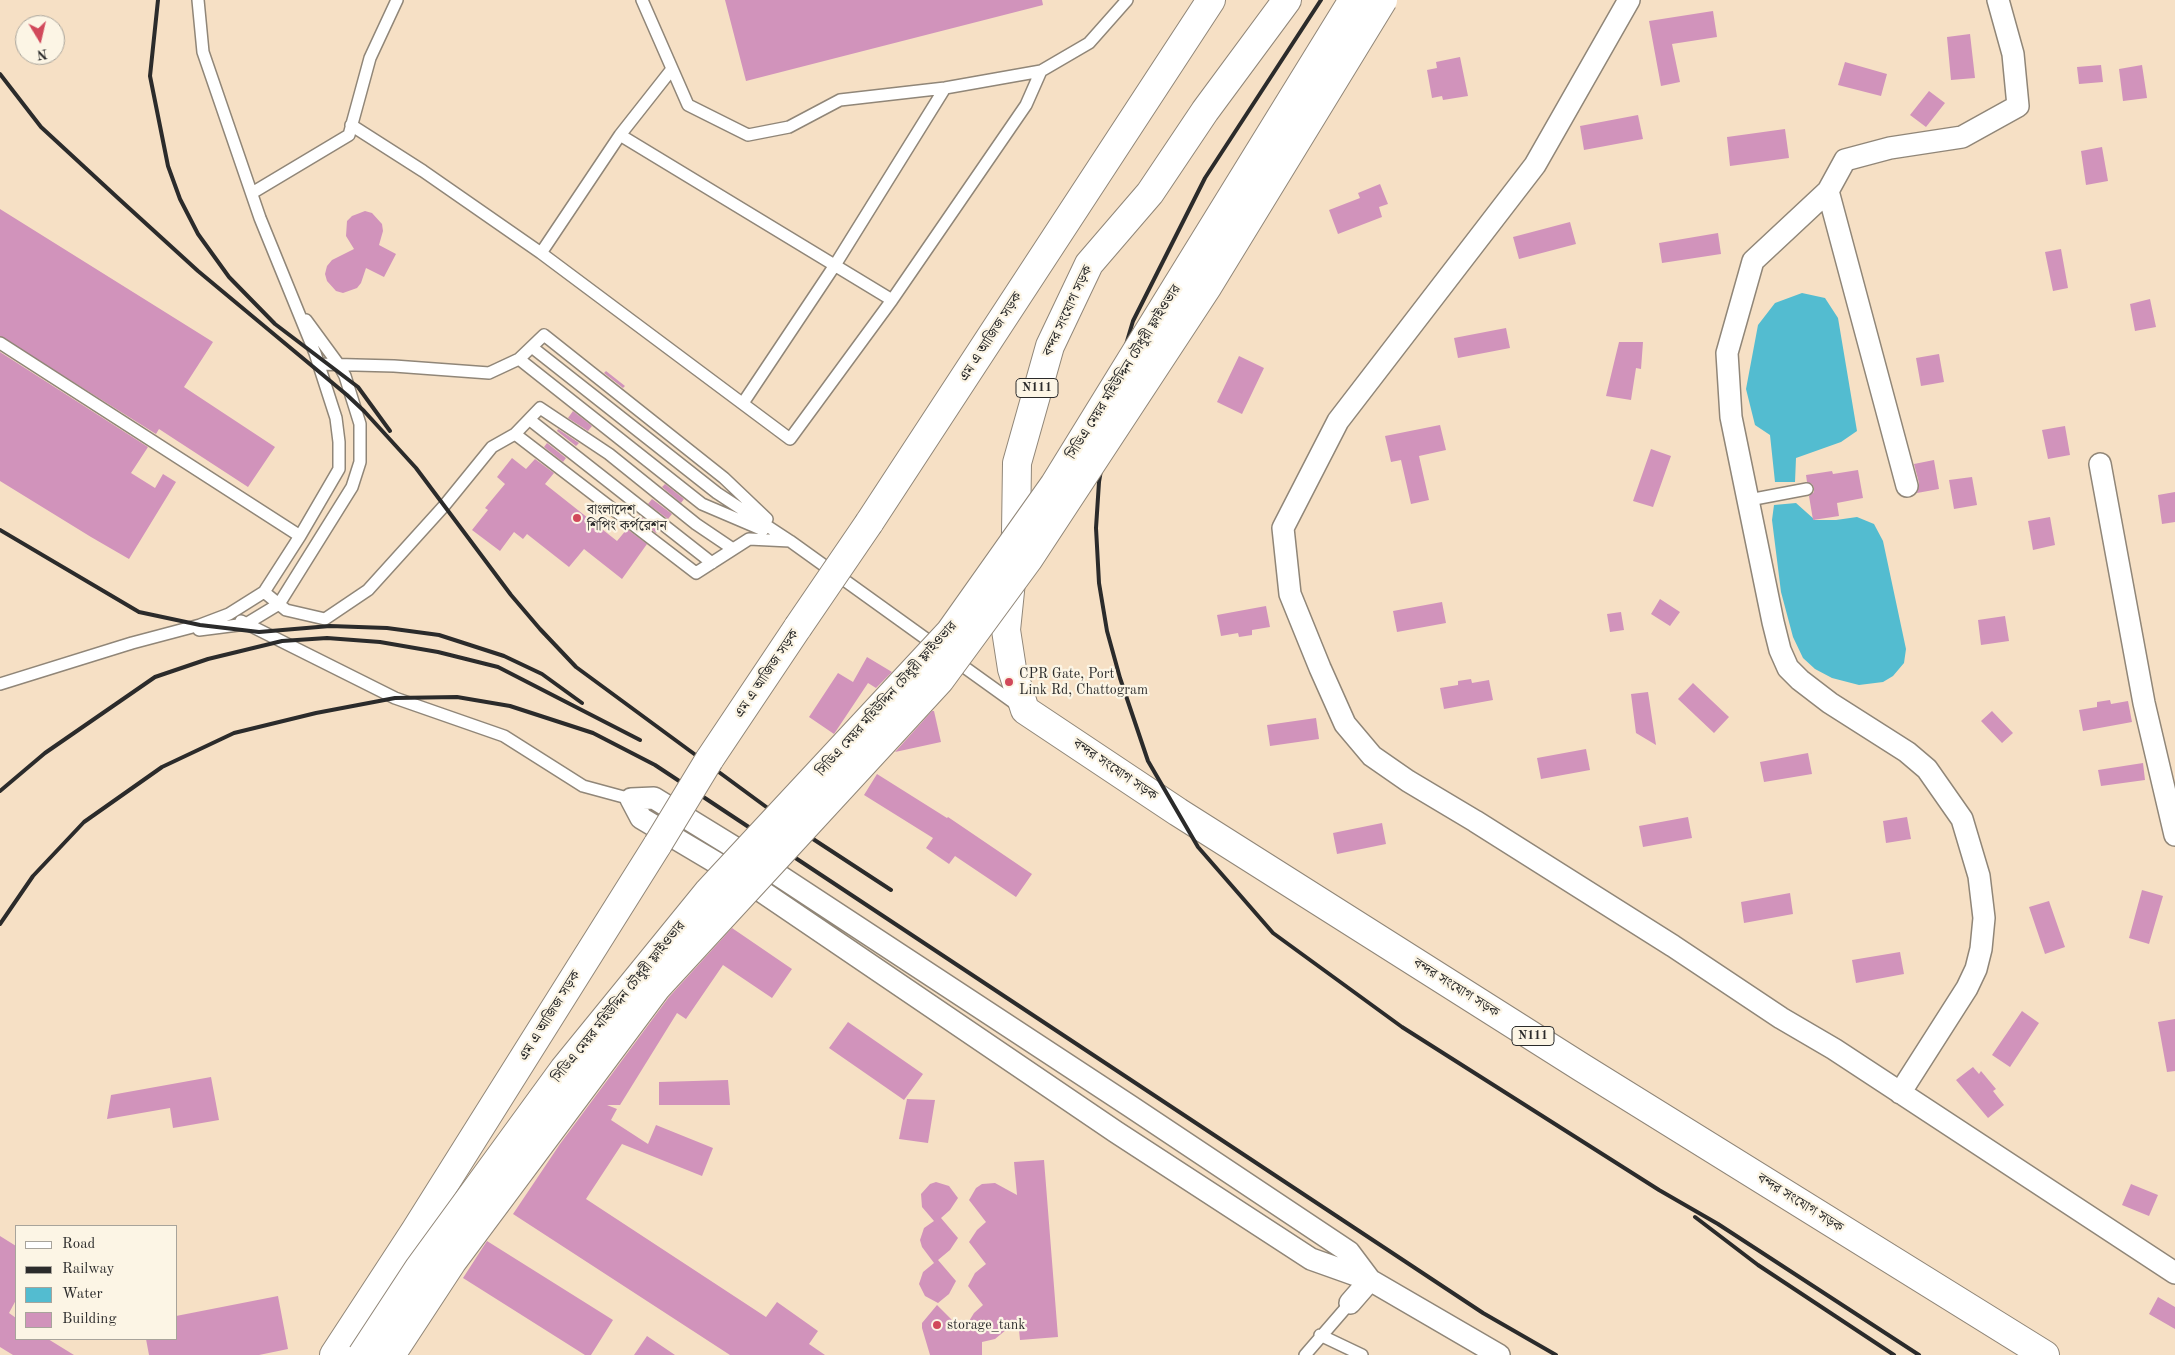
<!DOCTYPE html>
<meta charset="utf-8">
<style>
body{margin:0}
#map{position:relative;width:2175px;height:1355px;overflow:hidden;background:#f6e0c5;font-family:"Old Standard TT",serif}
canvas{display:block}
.legend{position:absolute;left:15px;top:1225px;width:162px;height:115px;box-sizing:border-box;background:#fcf5e5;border:1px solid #a8a49b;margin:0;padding:6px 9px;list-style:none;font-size:15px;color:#2b2b2b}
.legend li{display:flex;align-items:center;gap:10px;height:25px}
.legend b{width:25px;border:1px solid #a8a49b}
.north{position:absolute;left:15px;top:15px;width:50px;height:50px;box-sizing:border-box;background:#fcf5e5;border:1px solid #a8a49b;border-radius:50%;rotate:171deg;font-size:14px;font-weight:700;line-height:20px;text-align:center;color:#2b2b2b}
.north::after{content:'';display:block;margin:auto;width:18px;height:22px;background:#d1495b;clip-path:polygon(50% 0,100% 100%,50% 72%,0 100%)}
</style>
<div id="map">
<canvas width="2175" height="1355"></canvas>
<ul class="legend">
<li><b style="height:6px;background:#fff"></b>Road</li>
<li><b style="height:6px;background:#2b2b2b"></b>Railway</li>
<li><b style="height:14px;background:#53bcd0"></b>Water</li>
<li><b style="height:14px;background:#d193bb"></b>Building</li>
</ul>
<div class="north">N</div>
</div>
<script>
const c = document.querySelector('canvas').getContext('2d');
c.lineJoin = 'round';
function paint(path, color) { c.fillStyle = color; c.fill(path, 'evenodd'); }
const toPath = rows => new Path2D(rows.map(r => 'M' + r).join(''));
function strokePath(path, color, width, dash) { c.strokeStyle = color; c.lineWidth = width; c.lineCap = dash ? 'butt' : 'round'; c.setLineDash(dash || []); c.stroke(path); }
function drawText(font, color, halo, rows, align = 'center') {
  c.font = font + ' "Old Standard TT","Noto Serif Bengali",serif'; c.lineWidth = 4.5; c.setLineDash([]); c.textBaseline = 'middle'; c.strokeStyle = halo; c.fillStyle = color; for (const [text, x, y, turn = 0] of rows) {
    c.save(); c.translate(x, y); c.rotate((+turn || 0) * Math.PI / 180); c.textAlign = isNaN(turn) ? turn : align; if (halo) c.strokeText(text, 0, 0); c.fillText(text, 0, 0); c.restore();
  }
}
paint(toPath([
 [1802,293,1825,298,1838,318,1857,431,1841,442,1796,458,1795,482,1775,482,1770,435,1755,425,1746,389,1758,325,1775,303],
 [1796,503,1815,520,1836,520,1857,517,1874,524,1883,541,1906,649,1904,663,1893,676,1883,682,1859,685,1832,678,1815,669,1803,658,1793,637,1781,592,1772,520,1774,505]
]), '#53bcd0');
paint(toPath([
 [725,0,1042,0,1043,5,746,81],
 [1713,11,1717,37,1672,44,1680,82,1661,86,1649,21],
 [1970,34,1975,78,1951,80,1947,37],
 [1460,57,1468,96,1443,100,1442,96,1432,98,1427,70,1437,68,1436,62],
 [1845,62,1887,74,1881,96,1838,85],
 [2101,65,2103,82,2079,84,2077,67],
 [2142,65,2147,98,2123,101,2119,69],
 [1929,91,1945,103,1926,127,1910,115],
 [1638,115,1643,139,1584,150,1580,126],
 [1785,129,1789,158,1730,166,1727,137],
 [2102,147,2108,181,2086,185,2081,151],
 [1380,184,1388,204,1379,207,1382,217,1338,234,1329,210,1360,198,1358,193],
 [0,209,213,342,184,387,275,447,248,487,159,429,156,434,0,336],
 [365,211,372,213,382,224,383,231,379,245,396,254,384,277,366,268,361,283,357,288,343,293,336,291,327,281,325,274,327,266,332,260,354,249,346,236,347,221,352,216],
 [1570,222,1576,244,1519,259,1513,237],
 [1718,233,1721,254,1662,263,1659,243],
 [2061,249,2068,288,2053,291,2045,252],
 [2150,299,2156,327,2135,331,2130,304],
 [1506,328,1510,348,1458,358,1454,338],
 [1619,342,1643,342,1641,369,1636,368,1631,400,1606,396],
 [0,352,148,447,131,473,155,488,163,474,176,482,129,559,91,537,0,481],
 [1939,354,1944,382,1921,386,1916,358],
 [1239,356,1264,368,1242,414,1217,402],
 [606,371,625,386,623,388,604,373],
 [573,411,592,426,588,431,568,418],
 [1440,425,1446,450,1419,456,1429,500,1411,504,1401,460,1391,462,1385,436],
 [2065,426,2070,455,2048,459,2042,430],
 [558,429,579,443,576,446,557,431],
 [547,443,566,458,563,462,544,447],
 [1651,449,1671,456,1653,507,1633,501],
 [512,458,526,469,535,459,554,473,545,484,617,541,627,529,647,544,622,579,584,549,569,567,527,534,523,539,514,532,500,551,472,530,488,510,485,508,505,484,497,477],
 [1934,460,1939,489,1917,493,1919,483,1914,464],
 [1858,470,1863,498,1837,503,1839,516,1813,520,1809,496,1814,492,1814,488,1812,484,1807,482,1806,475,1832,471,1833,474],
 [1972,477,1977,505,1954,509,1949,480],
 [665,484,684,499,681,503,662,487],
 [2175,492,2175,522,2162,524,2158,495],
 [652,499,672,514,668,519,648,504],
 [639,515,658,530,656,533,636,518],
 [2050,517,2055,545,2033,550,2028,521],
 [1660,599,1680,612,1670,626,1651,614],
 [1442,602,1446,623,1397,632,1393,611],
 [1266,606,1270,627,1252,630,1252,635,1239,637,1238,633,1221,636,1217,615],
 [1621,612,1624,630,1610,632,1607,614],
 [2005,616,2009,641,1981,645,1978,620],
 [867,657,892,672,876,688,868,683,834,734,809,717,838,673,853,682],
 [1471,679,1472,683,1489,680,1493,700,1444,709,1440,688,1458,685,1458,681],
 [1693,683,1729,717,1714,733,1678,699],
 [1648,692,1656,745,1636,733,1631,694],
 [2110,700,2111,704,2128,701,2132,722,2083,731,2079,710,2097,707,2097,702],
 [932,711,934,711,941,742,895,752],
 [1992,711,2013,733,2002,743,1981,721],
 [1316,718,1319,739,1270,746,1267,725],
 [1586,749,1590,770,1541,779,1537,758],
 [1808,753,1812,774,1764,782,1760,762],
 [2143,763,2145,780,2101,786,2098,770],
 [877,774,947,818,948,817,1032,874,1016,897,955,856,949,864,926,848,933,838,864,795],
 [1688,817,1692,838,1643,847,1639,826],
 [1907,817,1911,839,1886,843,1883,821],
 [1382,823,1386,844,1337,854,1333,833],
 [2142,890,2163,896,2149,944,2129,938],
 [1790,893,1793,914,1744,923,1741,902],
 [2049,901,2065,947,2045,954,2029,907],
 [732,928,792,969,772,998,723,965,686,1019,677,1013,620,1105,607,1105,617,1109,611,1120,648,1144,656,1125,713,1148,702,1176,622,1144,586,1199,766,1317,777,1302,818,1331,809,1344,825,1355,730,1355,513,1214,560,1144,669,997],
 [1900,952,1904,974,1856,983,1852,960],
 [2022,1011,2039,1023,2010,1067,1992,1055],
 [2175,1019,2175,1071,2167,1072,2158,1022],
 [848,1022,923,1074,904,1100,829,1048],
 [1973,1067,1979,1074,1981,1071,1996,1089,1993,1091,2004,1105,1988,1118,1956,1080],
 [211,1077,219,1120,173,1128,170,1108,107,1119,111,1095],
 [728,1080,730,1105,659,1105,659,1082],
 [907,1099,935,1100,928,1143,899,1139],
 [1044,1160,1058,1337,1020,1340,1018,1320,995,1339,982,1342,982,1355,930,1355,922,1328,922,1323,937,1305,963,1331,974,1313,983,1305,968,1286,975,1273,986,1264,969,1242,977,1230,986,1222,969,1200,976,1188,982,1184,995,1183,1017,1195,1014,1162],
 [936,1182,949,1186,958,1198,950,1210,941,1218,958,1238,950,1250,938,1260,956,1281,949,1294,938,1303,925,1296,919,1284,923,1272,934,1263,922,1247,920,1240,924,1228,934,1221,922,1207,921,1194,930,1184],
 [2131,1184,2158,1195,2149,1216,2122,1205],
 [0,1236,16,1246,16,1300,9,1313,16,1318,16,1339,48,1339,74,1355,13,1355,0,1347],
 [487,1241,613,1320,591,1355,585,1355,463,1278],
 [278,1296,288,1349,259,1355,149,1355,146,1339,176,1339,176,1316],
 [2158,1297,2175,1307,2175,1329,2149,1314],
 [647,1336,675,1355,634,1355]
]), '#d193bb');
const service = toPath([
 [642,0,688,105,748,135,789,127,840,100,945,88,1041,71],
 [351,125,423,171,541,253,790,439,892,300,1026,105,1041,71,1089,43,1127,0],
 [620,135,892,300],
 [252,193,349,135,370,58,397,0],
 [541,253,620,135,672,69],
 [0,343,300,536],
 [533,348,717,493,790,541,936,646],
 [519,359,702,504,763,530],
 [318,364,394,366,489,373,519,359,544,335,724,478,767,519],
 [743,403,835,265,945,88],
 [530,420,712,563],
 [515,434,696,573,749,539,790,541],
 [1749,500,1807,489],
 [264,592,286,610,325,619,368,590,444,506,492,447,515,434,540,408,609,454,696,524,733,549],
 [241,621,395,698,504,736,583,786,631,799],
 [199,630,246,624,279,604,352,487,360,462,360,424,345,376,339,365,306,320],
 [953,659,1017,705],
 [0,684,132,643,200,625,229,614,264,592,300,536,339,469,339,442,336,418,315,353,260,218,203,52,198,0],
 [1320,1335,1362,1355],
 [1305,1355,1350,1303]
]);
const minor = toPath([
 [1629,0,1535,165,1338,421,1283,528,1290,594,1320,668,1345,724,1372,756,1408,781,1475,821,1673,946,1781,1018,1834,1049,2175,1273],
 [1828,191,1753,261,1727,353,1731,417,1773,622,1780,650,1788,668,1800,680,1830,703,1907,752,1927,769,1962,819,1979,876,1984,918,1981,949,1976,969,1967,988,1900,1093],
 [2100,464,2144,703,2175,835],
 [1907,486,1828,191,1845,160,1890,148,1962,137,2018,106,2013,54,1998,0],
 [1370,1280,1349,1252,1130,1106,763,865,654,798,631,799,641,818,742,878,1116,1132,1311,1259,1370,1280,1499,1355],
 [1350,1303,1370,1280]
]);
const primary = toPath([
 [869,523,1211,0],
 [709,760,798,627],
 [334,1355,415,1231,658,844]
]);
const trunk = toPath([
 [1287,0,1205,111,1150,193,1089,264,1050,346,1017,463,1016,533,1006,630,1012,669,1025,710,1178,812,1581,1067,2045,1355]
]);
strokePath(service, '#908678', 14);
strokePath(minor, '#908678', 24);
strokePath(primary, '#908678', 30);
strokePath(trunk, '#908678', 30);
strokePath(service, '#fff', 11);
strokePath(minor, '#fff', 21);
strokePath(primary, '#fff', 28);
strokePath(trunk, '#fff', 28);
strokePath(toPath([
 [158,0,150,76,168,166,180,199,198,234,229,277,275,324,358,387,390,431],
 [1321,0,1205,178,1133,321,1117,375,1099,482,1096,528,1099,583,1107,631,1120,678,1148,761,1198,847,1273,933,1402,1027,1659,1190,1718,1224,1919,1355],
 [0,74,41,127,119,199,198,271,347,395,364,411,416,468,511,595,540,629,576,667,784,820,891,890],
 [0,530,139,612,200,625,259,632,330,626,387,628,439,635,504,656,542,674,582,703],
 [0,791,45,753,155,677,208,659,282,641,327,638,380,642,438,652,498,667,640,740],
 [0,924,33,876,84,822,162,767,234,733,316,713,395,698,457,697,510,706,593,733,655,765,1483,1313,1556,1355],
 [1695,1217,1758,1265,1894,1355]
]), '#2b2b2b', 4);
const primaryBridge = toPath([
 [798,627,869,523],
 [658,844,709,760]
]);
const trunkBridge = toPath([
 [362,1355,419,1268,564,1069,708,892,950,632,1054,485,1353,0],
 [391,1355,452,1262,657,987,940,680,1028,560,1208,286,1383,0]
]);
strokePath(primaryBridge, '#908678', 30, []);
strokePath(trunkBridge, '#908678', 30, []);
strokePath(primaryBridge, '#fff', 28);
strokePath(trunkBridge, '#fff', 28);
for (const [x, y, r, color] of [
 [577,518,5,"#d1495b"],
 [1009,682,5,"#d1495b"],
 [937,1325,5,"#d1495b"]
]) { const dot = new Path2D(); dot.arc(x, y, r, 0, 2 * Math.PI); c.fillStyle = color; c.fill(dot); strokePath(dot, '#fcf5e5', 2); }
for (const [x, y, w] of [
 [1037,388,42],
 [1533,1036,42]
]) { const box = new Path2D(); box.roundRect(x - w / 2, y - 9.5, w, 19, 4); c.fillStyle = '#fcf5e5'; c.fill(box); strokePath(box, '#2b2b2b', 1); }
drawText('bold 12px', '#2b2b2b', null, [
 ["N111",1037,388],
 ["N111",1533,1036]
]);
drawText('14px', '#2b2b2b', '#fcf5e5', [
 ["বন্দর সংযোগ সড়ক",1068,311,-65],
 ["এম এ আজিজ সড়ক",991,337,-57],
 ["সিডিএ মেয়র মহিউদ্দিন চৌধুরী ফ্লাইওভার",1124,372,-58],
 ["এম এ আজিজ সড়ক",767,674,-56],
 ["সিডিএ মেয়র মহিউদ্দিন চৌধুরী ফ্লাইওভার",887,699,-48],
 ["বন্দর সংযোগ সড়ক",1115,770,34],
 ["বন্দর সংযোগ সড়ক",1456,988,32],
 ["সিডিএ মেয়র মহিউদ্দিন চৌধুরী ফ্লাইওভার",619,1002,-51],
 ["এম এ আজিজ সড়ক",550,1016,-58],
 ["বন্দর সংযোগ সড়ক",1800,1203,32]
]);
drawText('14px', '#2b2b2b', '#fcf5e5', [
 ["বাংলাদেশ",587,510],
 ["শিপিং কর্পরেশন",587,526],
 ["CPR Gate, Port",1019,674],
 ["Link Rd, Chattogram",1019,690],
 ["storage_tank",947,1325]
], 'left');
</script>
